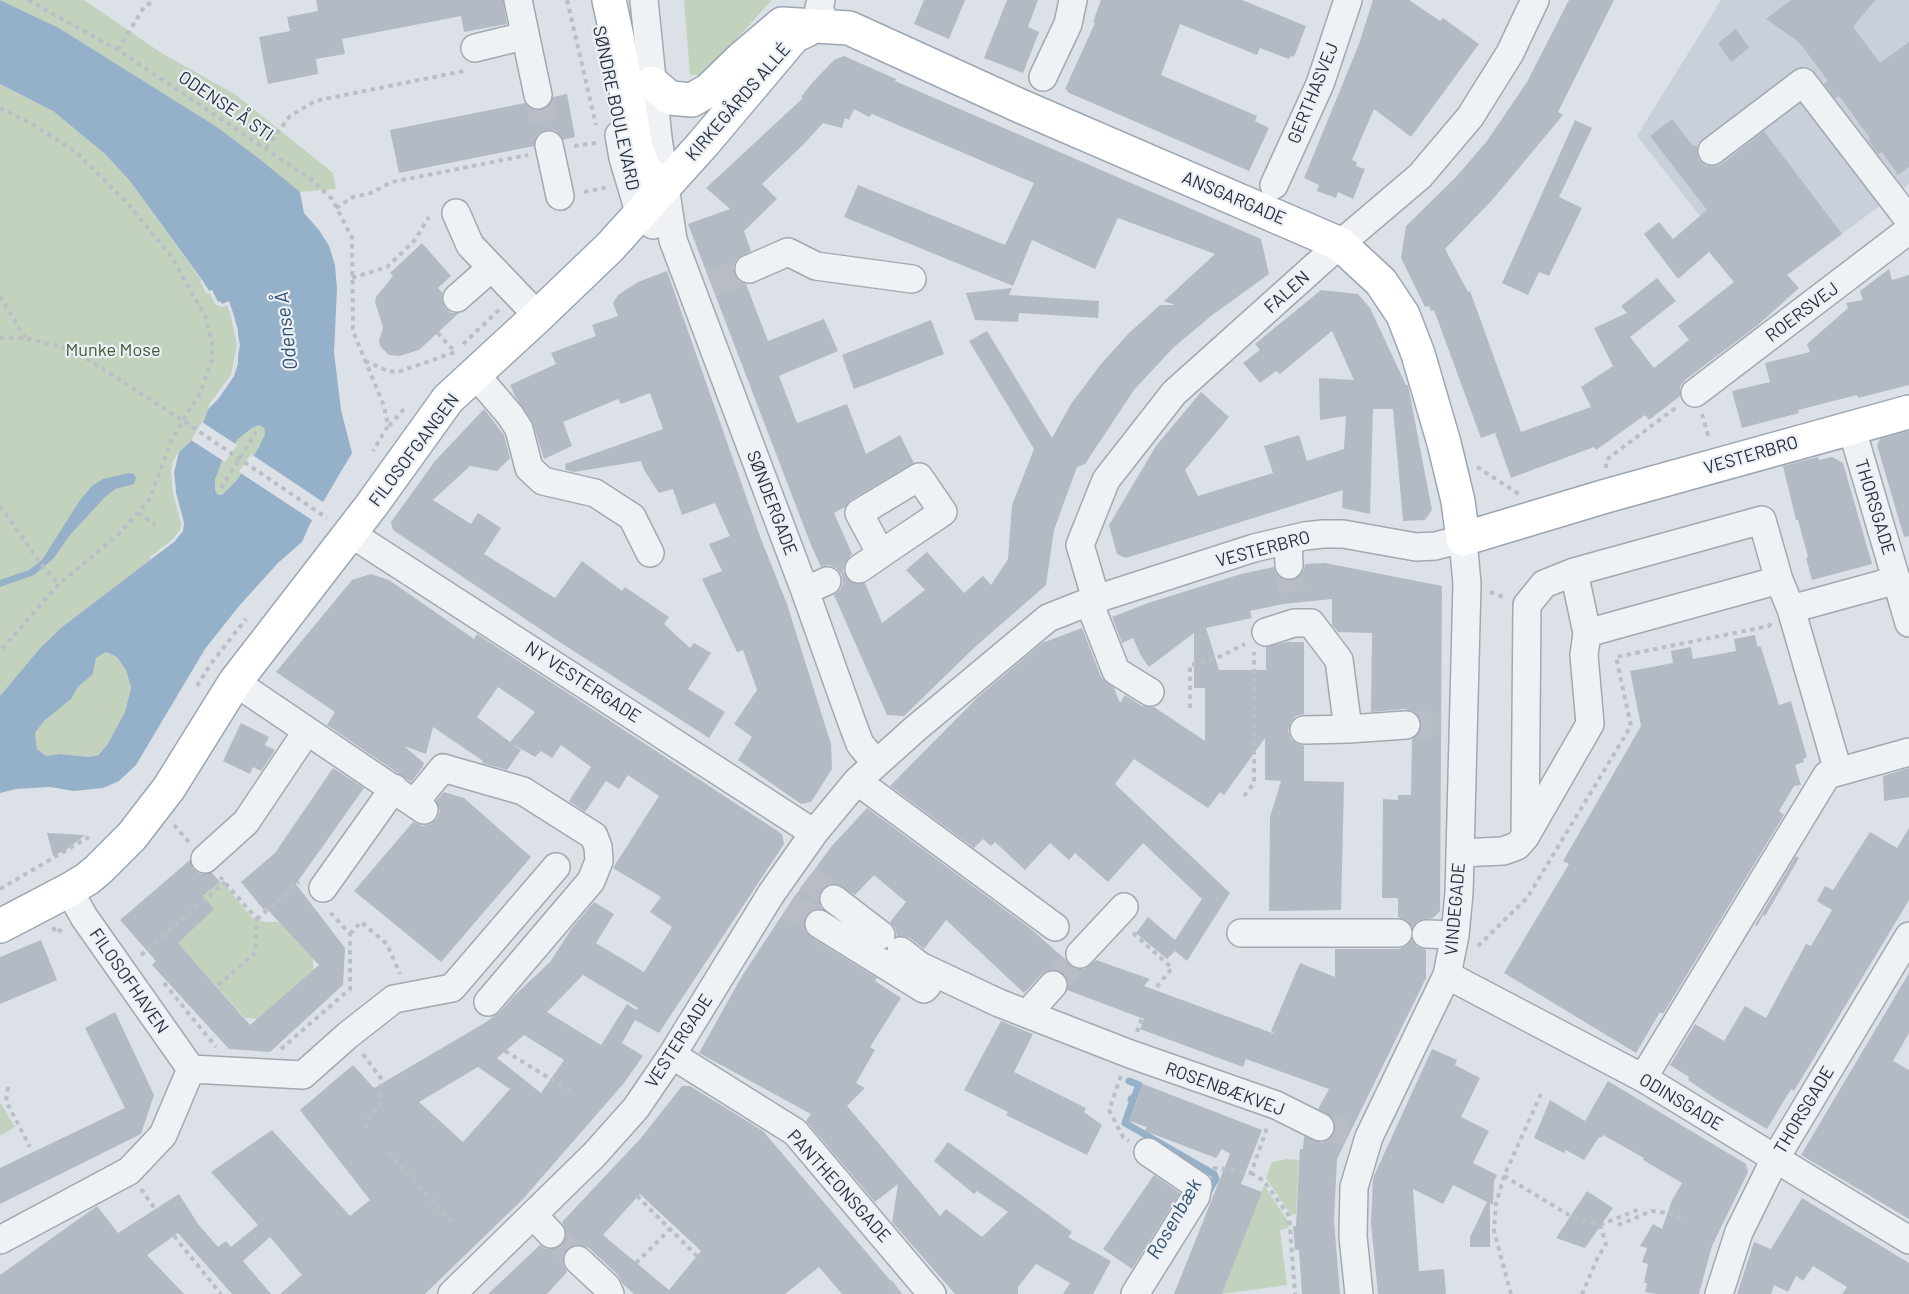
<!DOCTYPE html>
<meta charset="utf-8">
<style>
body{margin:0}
canvas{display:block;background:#dce1e7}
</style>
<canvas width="1909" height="1294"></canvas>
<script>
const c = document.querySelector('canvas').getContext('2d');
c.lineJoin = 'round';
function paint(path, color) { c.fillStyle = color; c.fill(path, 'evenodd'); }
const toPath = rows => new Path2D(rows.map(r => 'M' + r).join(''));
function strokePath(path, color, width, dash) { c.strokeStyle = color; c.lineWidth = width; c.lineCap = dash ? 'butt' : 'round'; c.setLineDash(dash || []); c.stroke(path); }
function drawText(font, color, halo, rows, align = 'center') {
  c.font = font + ' Barlow,sans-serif'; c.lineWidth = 4.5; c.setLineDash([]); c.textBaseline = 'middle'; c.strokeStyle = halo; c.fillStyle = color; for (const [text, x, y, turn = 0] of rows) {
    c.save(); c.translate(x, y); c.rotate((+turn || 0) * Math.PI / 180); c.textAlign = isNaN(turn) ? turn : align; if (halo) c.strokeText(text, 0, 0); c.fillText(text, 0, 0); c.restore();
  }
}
paint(toPath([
 [1721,0,1909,0,1909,184,1787,275,1711,230,1637,136]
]), '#cad0d9');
paint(toPath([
 [0,0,84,0,160,52,236,95,333,173,336,189,300,192,217,127,59,28],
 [684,0,772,0,733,43,700,75,690,75],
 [0,84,53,111,105,154,130,181,209,291,229,301,240,345,234,376,208,409,204,421,190,442,179,452,184,523,175,541,62,627,41,647,0,696],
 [259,425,264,428,265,434,258,449,236,481,222,495,218,495,215,490,215,480,222,461,238,439,252,428],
 [106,652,117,656,126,670,131,688,125,712,107,745,97,755,89,757,59,754,46,756,37,749,35,733,44,721,71,699,78,687,93,674,96,658],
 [220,882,226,886,253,919,266,922,279,922,313,958,313,971,257,1019,245,1018,165,929],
 [0,1102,15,1127,0,1136],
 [1287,1159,1299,1160,1296,1214,1291,1215,1266,1178,1272,1162],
 [1264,1185,1288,1221,1288,1228,1280,1230,1287,1285,1222,1294]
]), '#c3d2bd');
paint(toPath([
 [0,0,59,28,217,127,262,161,300,192,304,213,319,230,329,246,335,265,337,289,334,352,341,410,352,453,310,524,302,542,278,563,239,606,205,649,136,765,119,781,103,788,74,791,50,787,16,789,0,793,0,696,41,647,62,627,175,541,184,523,176,493,174,471,179,452,190,442,204,421,208,409,218,399,234,376,238,364,238,330,229,302,222,304,218,303,212,290,209,291,202,280,130,181,105,154,53,111,0,84],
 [259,425,264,428,265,434,258,449,236,481,222,495,218,495,215,490,215,480,222,461,238,439,252,428],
 [106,652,117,657,126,670,131,688,125,712,107,745,98,755,89,757,59,754,46,756,37,749,35,733,44,721,71,699,78,687,93,674,96,658],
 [129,473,134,474,136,478,134,484,115,489,105,497,70,535,53,559,34,575,0,587,0,580,29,570,42,560,80,500,92,486,103,479]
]), '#95b1c9');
paint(toPath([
 [202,280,209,291,212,290,218,302,220,301,222,304,229,301,234,316,240,345,234,376,218,399,208,409,210,403,231,375,237,345,231,317,227,305,222,307,216,305,210,294,206,293,200,281],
 [202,422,237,445,225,462,191,440],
 [179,452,174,472,176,493,184,523,183,531,175,541,151,559,150,557,173,539,180,530,181,523,173,494,171,471,174,459],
 [251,454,326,504,315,522,239,472]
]), '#dce1e7');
strokePath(toPath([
 [1129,1081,1139,1085,1133,1100],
 [1131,1099,1133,1100,1125,1123,1214,1174,1216,1179,1207,1194]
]), '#95b1c9', 7);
paint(toPath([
 [316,0,503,0,507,24,464,32,461,16,342,39,345,54,316,59,318,74,268,84,259,37,290,31,287,17,318,11],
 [924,0,965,0,949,39,914,24],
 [1007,0,1038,0,1028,27,1039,32,1023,73,984,58],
 [1101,0,1242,0,1306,26,1294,57,1291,56,1289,59,1260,48,1257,55,1180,24,1161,75,1257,116,1255,121,1269,128,1249,171,1067,92,1068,91,1065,89,1095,23,1093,22],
 [1373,0,1409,0,1440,21,1443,18,1479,44,1411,137,1374,109,1352,160,1357,162,1356,166,1365,169,1353,199,1338,192,1336,198,1317,191,1319,185,1304,178,1359,44],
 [1569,0,1614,0,1558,112,1563,115,1493,199,1445,249,1468,292,1470,291,1521,432,1591,407,1581,387,1613,366,1594,328,1627,313,1621,306,1657,278,1676,301,1630,337,1654,368,1689,340,1678,326,1734,282,1709,252,1678,279,1644,234,1659,222,1673,239,1707,210,1650,136,1672,119,1693,146,1695,145,1697,147,1697,154,1699,160,1706,166,1715,166,1722,164,1764,131,1842,234,1787,275,1799,288,1758,325,1685,380,1680,387,1680,396,1649,420,1645,415,1596,450,1594,447,1511,478,1495,433,1481,438,1434,310,1431,311,1429,306,1425,307,1401,258,1406,226,1455,178,1487,141,1527,82],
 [1791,0,1875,0,1853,27,1880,63,1909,42,1909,167,1898,175,1882,152,1878,154,1868,140,1870,138,1839,96,1835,98,1824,84,1828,81,1799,42,1766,19],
 [1736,29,1749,48,1731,62,1718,43],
 [844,56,896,79,895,81,1261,239,1269,274,1211,316,1173,348,1134,390,1085,464,1077,467,1054,530,1046,585,974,648,904,716,887,715,834,595,840,590,843,583,842,575,836,568,828,565,821,567,811,545,688,224,730,209,706,188,803,98,801,97,812,83,834,60],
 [854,109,869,117,872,114,1034,183,1005,245,858,185,844,217,1013,286,1032,240,1095,269,1118,218,1215,254,1164,301,1175,305,1160,305,1129,333,1101,364,1071,404,1052,438,987,331,969,341,1034,449,1012,505,1008,559,991,585,983,576,964,593,927,552,906,570,925,590,882,623,865,583,853,583,846,577,843,571,845,563,852,554,834,513,845,507,851,500,914,463,900,435,866,454,847,404,797,423,779,376,838,351,824,319,768,341,746,284,739,281,735,276,733,268,737,259,751,251,744,231,777,199,762,184,804,144,823,123,842,128,845,118,849,120],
 [567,94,575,137,563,140,560,134,554,130,546,130,538,134,534,140,534,146,399,173,390,130,525,103,533,110,541,110,549,106,553,97],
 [1575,120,1592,128,1559,197,1582,208,1549,276,1539,272,1528,295,1502,283],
 [422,243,451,276,438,288,442,292,442,301,445,308,451,313,459,313,419,350,399,356,389,355,380,346,379,341,383,327,375,302,376,297,393,276,390,273],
 [1889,269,1892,280,1909,275,1909,385,1858,398,1857,395,1798,410,1799,413,1742,428,1732,391,1770,382,1765,363,1810,352,1807,344,1848,308,1846,303,1863,300,1860,291],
 [667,271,761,539,787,604,831,744,832,769,811,802,801,804,738,760,752,737,734,724,757,690,743,650,737,652,702,579,722,571,709,544,730,536,715,503,682,515,673,489,659,493,644,470,641,461,574,472,566,470,565,464,663,429,650,393,621,404,618,399,563,422,572,446,544,459,532,421,516,398,510,385,556,364,551,353,596,336,592,325,618,316,613,303,618,295,638,282],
 [1012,288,1009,295,1099,301,1098,318,1019,313,1018,322,975,320,966,293],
 [1321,290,1358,294,1370,308,1406,385,1408,385,1432,510,1425,520,1403,521,1393,409,1373,409,1370,514,1342,508,1343,490,1126,558,1117,554,1109,525,1156,446,1201,392,1229,417,1185,470,1198,496,1273,473,1264,446,1299,435,1307,461,1344,449,1346,416,1320,420,1319,378,1354,380,1332,331,1280,374,1276,371,1260,383,1243,363,1260,350,1255,344],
 [931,320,944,354,854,389,842,355],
 [484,409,504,435,510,458,497,471,470,466,433,500,471,524,478,513,501,528,484,554,555,598,582,561,622,591,625,587,669,617,664,624,690,648,694,643,711,653,688,689,725,712,709,738,558,641,393,530,391,522,435,461],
 [1909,431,1909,536,1904,537,1877,445,1880,439],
 [1818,457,1819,460,1832,457,1843,463,1872,564,1812,580,1806,558,1808,557,1798,520,1796,520,1783,466],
 [1325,563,1442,586,1440,911,1433,918,1419,920,1412,927,1406,920,1398,917,1398,898,1382,898,1383,799,1398,800,1398,795,1411,795,1412,739,1420,732,1422,723,1419,716,1412,711,1405,709,1371,712,1372,633,1338,632,1332,625,1332,599,1283,604,1250,611,1252,618,1206,628,1219,670,1266,670,1266,647,1287,642,1304,642,1304,714,1296,716,1291,722,1288,731,1291,739,1296,743,1304,746,1304,781,1344,782,1341,910,1269,911,1270,817,1281,781,1265,780,1265,738,1224,795,1220,792,1208,808,1134,759,1115,784,1230,893,1187,961,1175,951,1167,959,1136,933,1148,917,1175,940,1202,899,1143,843,1108,882,1075,853,1069,860,1050,843,1025,870,995,842,991,846,983,839,974,848,890,786,977,698,1042,643,1082,628,1101,677,1114,688,1120,703,1125,695,1142,706,1154,707,1205,741,1205,688,1194,688,1194,633,1149,667,1141,656,1133,638,1122,643,1112,617,1148,603,1241,574,1274,567,1276,574,1281,579,1290,581,1297,579,1303,573,1305,564],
 [371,574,389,580,474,639,477,634,583,703,782,834,784,844,659,1033,635,1020,622,1043,643,1056,624,1083,523,1199,425,1294,280,1294,302,1275,270,1237,243,1261,271,1294,232,1294,178,1233,147,1255,184,1294,0,1294,0,1275,97,1206,118,1233,179,1194,198,1224,218,1247,226,1241,231,1247,258,1225,211,1172,272,1130,350,1216,370,1200,300,1110,353,1065,374,1088,483,1024,500,1012,514,996,550,962,572,928,594,902,614,914,596,943,644,972,672,927,650,912,661,897,613,868,659,796,628,775,619,789,606,781,585,812,569,801,591,767,561,745,552,758,541,751,535,757,511,743,521,750,507,770,482,763,483,761,433,727,426,754,404,746,424,763,422,768,411,782,327,725,335,712,276,672,352,580],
 [498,687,535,712,510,742,477,717],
 [583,975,638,1008,636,1010,627,1004,601,1045,547,1012],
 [524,1035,564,1060,541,1093,497,1058],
 [478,1067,510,1089,463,1142,419,1102],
 [1755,635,1757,646,1761,647,1779,705,1791,701,1807,757,1803,759,1804,762,1795,765,1801,785,1794,786,1779,811,1784,815,1663,1014,1660,1012,1636,1053,1504,973,1569,864,1563,861,1641,726,1630,671,1673,663,1671,651,1691,647,1693,659,1736,651,1734,639],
 [241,723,269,737,265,745,275,750,261,771,253,767,250,774,223,761],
 [333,768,364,788,296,884,345,948,343,985,270,1052,229,1049,152,965,156,961,120,920,190,860,193,869,200,874,212,873,220,882,203,896,214,909,178,943,250,1025,319,965,266,908,264,910,241,882,275,853],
 [1909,768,1909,797,1884,801,1883,776],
 [444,792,464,798,531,857,441,962,354,891,413,822,423,826,431,824,437,819,440,811,436,801],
 [867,808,1031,929,1065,959,1070,966,1076,969,1084,969,1096,960,1150,979,1144,986,1275,1034,1271,1031,1300,963,1335,977,1335,949,1398,949,1406,946,1412,940,1417,947,1426,950,1426,978,1337,1159,1334,1221,1340,1294,1302,1294,1299,1250,1295,1250,1293,1226,1296,1226,1300,1149,1303,1149,1304,1136,1322,1143,1329,1140,1334,1133,1336,1125,1333,1119,1318,1109,1329,1089,1246,1059,1243,1067,1140,1029,1144,1019,1067,990,1068,980,1063,973,1057,970,1049,970,1042,974,1024,993,946,920,924,949,910,938,904,936,897,936,895,928,890,922,906,902,874,875,855,895,837,884,827,885,822,889,819,896,819,904,822,909,811,910,805,916,803,923,805,931,811,937,877,978,875,981,901,998,870,1047,875,1050,856,1083,865,1088,847,1106,940,1216,946,1209,982,1237,1008,1212,977,1191,974,1194,934,1161,948,1142,1072,1232,1068,1237,1111,1261,1093,1294,1063,1294,1070,1283,1036,1264,1018,1287,1018,1294,955,1294,892,1222,898,1184,875,1202,806,1121,811,1114,699,1053,742,976,792,900,831,847],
 [1909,828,1909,900,1794,1091,1791,1089,1767,1129,1716,1099,1688,1080,1689,1077,1670,1065,1695,1024,1724,1041,1745,1006,1766,1018,1806,944,1811,946,1832,910,1817,901,1825,886,1833,890,1870,832,1897,848],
 [47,833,85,835,66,850,53,856],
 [1796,856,1799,858,1765,916,1763,915,1757,926,1755,925],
 [41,940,57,980,0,1004,0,957],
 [1909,973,1909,1033,1893,1061,1909,1070,1909,1219,1801,1155],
 [115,1012,154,1095,141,1134,0,1204,0,1168,125,1108,85,1028],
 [1001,1021,1033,1034,1014,1072,1086,1108,1084,1112,1102,1125,1087,1155,1006,1115,1008,1112,964,1090],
 [1432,1049,1457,1060,1455,1065,1480,1078,1461,1117,1489,1131,1473,1163,1497,1175,1494,1181,1493,1205,1490,1203,1490,1247,1470,1247,1470,1237,1487,1202,1453,1185,1443,1204,1413,1189,1419,1271,1444,1269,1446,1294,1378,1294,1371,1223,1373,1178],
 [1608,1081,1746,1164,1748,1172,1712,1246,1699,1294,1656,1294,1645,1292,1647,1283,1644,1283,1648,1264,1642,1262,1647,1248,1640,1246,1653,1224,1662,1229,1672,1200,1682,1183,1643,1160,1644,1158,1603,1135,1601,1138,1599,1137,1584,1160,1566,1150,1564,1153,1534,1138,1550,1100,1585,1121],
 [1143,1084,1262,1130,1241,1184,1262,1192,1222,1294,1174,1294,1230,1154,1222,1149,1216,1158,1145,1131,1147,1127,1129,1121],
 [682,1086,690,1086,763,1131,902,1294,842,1294,819,1267,785,1294,634,1294,623,1284,618,1275,589,1248,581,1245,573,1245,566,1250,563,1257,563,1264,567,1272,547,1294,488,1294,540,1245,546,1249,554,1249,562,1245,566,1239,566,1231,562,1222,641,1138],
 [640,1194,701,1251,669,1290,603,1235],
 [1154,1175,1180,1193,1132,1269,1103,1249],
 [1587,1191,1613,1208,1585,1248,1556,1238],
 [1802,1198,1909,1263,1909,1294,1842,1294,1847,1287,1813,1266,1803,1281,1796,1276,1788,1292,1774,1285,1771,1294,1737,1294,1754,1242,1771,1249]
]), '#b4bac4');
strokePath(toPath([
 [538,95,549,145],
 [711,284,749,269],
 [1289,565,1293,603],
 [1406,725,1442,725],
 [808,878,834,899],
 [789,905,819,924],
 [1053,985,1080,954],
 [1320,1127,1350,1133],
 [551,1234,578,1260],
 [896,1294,900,1291]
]), '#b8bdc5', 27, [27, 14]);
const minor = toPath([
 [518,0,538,95],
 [644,0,658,138,673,240,805,591,851,720,860,744,876,763],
 [821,0,819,8,826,26],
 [475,48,524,36],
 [1043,77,1068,24,1073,0],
 [619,135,623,158,640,215,653,225],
 [549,145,560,196],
 [1712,151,1803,82,1909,220],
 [1274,185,1320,84,1348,0],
 [456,213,470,245,538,316],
 [749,269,788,252,816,266,912,279],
 [457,298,491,268],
 [475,374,510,415,519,429,529,468,543,481,595,493,632,517,650,553],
 [1695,393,1909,230],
 [1851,426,1909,623],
 [350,533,814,833],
 [1288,540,1289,565],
 [859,569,894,545,943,512,919,477,859,513,881,554],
 [805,591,827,581],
 [1096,599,1080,545,1106,480,1174,393,1340,244,1420,176,1470,117,1510,53,1535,0],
 [1089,602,1116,671,1150,692],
 [1791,609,1897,580],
 [1266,632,1294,623,1311,623,1339,660,1348,729,1406,725],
 [1587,633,1779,580],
 [235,682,424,810],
 [1304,730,1348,729],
 [857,781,1055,927],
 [415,802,443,768,523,791,594,836,598,847,599,861,591,881,488,1002],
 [1525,837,1527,605,1544,584,1574,572,1762,520,1779,580,1791,609,1838,771],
 [1460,853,1503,851,1517,846,1525,837,1590,724,1584,655,1587,633,1574,572],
 [205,859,246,822,307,731],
 [323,888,394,788],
 [69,890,84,917,191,1069],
 [834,899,881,935],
 [819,924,924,989,927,986],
 [1241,933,1398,933],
 [1426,934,1455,935],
 [901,951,920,966,999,1003,1130,1054,1276,1105,1320,1127],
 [1080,954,1124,907],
 [1447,975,1643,1078,1909,1240],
 [1028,1013,1053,985],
 [672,1055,795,1132,932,1294],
 [191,1069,303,1075,348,1035,394,999,452,988,556,867],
 [1643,1078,1827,775,1909,752],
 [533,1215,551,1234],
 [0,1240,129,1171,163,1135,191,1069],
 [578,1260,607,1287,610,1294],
 [452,1294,594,1155,636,1108,672,1055,771,894,814,833,857,781,915,729,1048,618,1096,599,1254,548,1305,536,1323,534,1343,534,1416,547,1435,546,1463,539,1467,584,1459,893,1455,935,1447,975,1369,1137,1354,1187,1353,1237,1359,1294],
 [1135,1294,1196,1196,1198,1186,1148,1152],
 [1719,1294,1739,1232,1775,1159,1909,936]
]);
const major = toPath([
 [609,0,617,37,636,148,645,172,665,186],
 [652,83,670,98,692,100,709,90,742,58,782,24,849,28,1018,105,1340,244,1381,282,1403,315,1418,354,1444,443,1458,501,1463,539,1606,496,1909,412],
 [0,926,69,890,87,879,98,870,132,836,169,788,235,682,371,506,448,399,538,316,610,247,703,144,794,36,807,30]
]);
strokePath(minor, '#a2a8b1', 30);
strokePath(major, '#9ba6b3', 36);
strokePath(toPath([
 [28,0,118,50,312,180,332,199,352,238,353,331,384,406,388,426,373,451],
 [567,0,596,125],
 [118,50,144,7,155,0],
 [0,108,32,124,76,152,129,205,171,256,205,316,212,342,212,360,200,393,172,439,149,500,119,534,59,584,0,651],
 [574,146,596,143],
 [266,148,290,116,315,101,464,71],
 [584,192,604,188,604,186],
 [336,208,353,197,371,193,392,182,528,155],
 [352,278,387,267,414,241,429,217],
 [0,296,25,338],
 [0,338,25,338,58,346,89,360,182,420,327,518],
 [463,344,499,310],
 [365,361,388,371,398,372,455,352,437,332],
 [1702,414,1709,439],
 [389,426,404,409],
 [1477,467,1519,494],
 [1606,468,1606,460,1678,406],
 [221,488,256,432],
 [0,506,44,568,59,584],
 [138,513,155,525],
 [1490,592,1506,598],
 [197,686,210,665,246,619],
 [1190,708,1190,665,1217,658,1245,644],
 [1244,796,1254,783,1254,652],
 [174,825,189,842],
 [0,889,89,837],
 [257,919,299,882],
 [53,927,56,933,64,928],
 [1133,933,1172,968,1154,990],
 [350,934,361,922,387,944,400,974],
 [1478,946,1527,898,1631,726,1616,657,1769,626,1771,623],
 [141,955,225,882],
 [164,983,216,1047],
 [218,985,255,953,257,919,220,877],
 [1137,1032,1142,1018],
 [281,1049,350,989,350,934,328,910],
 [505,1051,572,1092],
 [363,1054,382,1080,380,1104,365,1123,367,1131],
 [1121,1076,1109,1110,1123,1137,1129,1141],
 [8,1087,6,1101,30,1147],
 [388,1153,452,1222],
 [1213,1169,1216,1168,1251,1173,1267,1128],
 [1251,1173,1264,1181,1289,1216,1295,1294],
 [1504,1176,1569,1215,1600,1225,1606,1244,1598,1257,1582,1294],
 [141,1189,155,1209],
 [637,1196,697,1256],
 [1600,1225,1642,1208],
 [1618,1225,1652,1211,1669,1213,1685,1220],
 [174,1236,221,1294],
 [636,1263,670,1229],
 [1511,1294,1494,1231,1496,1204,1504,1176,1541,1094]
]), '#bbbfc5', 4, [4.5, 4.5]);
strokePath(minor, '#eff2f5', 27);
strokePath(major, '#fff', 33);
drawText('18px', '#262f3e', '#ecf0f5', [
 ["GERTHASVEJ",1313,93,-68],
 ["KIRKEGÅRDS ALLÉ",738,102,-49],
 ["ODENSE Å STI",226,106,34],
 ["SØNDRE BOULEVARD",616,108,78],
 ["ANSGARGADE",1234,198,23],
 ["FALEN",1287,292,-42],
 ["ROERSVEJ",1802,312,-37],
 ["FILOSOFGANGEN",414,450,-53],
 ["VESTERBRO",1751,455,-16],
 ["SØNDERGADE",772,503,69],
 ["THORSGADE",1875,507,73],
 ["VESTERBRO",1263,549,-15],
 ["NY VESTERGADE",583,682,33],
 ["VINDEGADE",1455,909,-85],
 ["FILOSOFHAVEN",129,981,55],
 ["VESTERGADE",679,1041,-57],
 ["ROSENBÆKVEJ",1225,1089,20],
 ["ODINSGADE",1681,1102,31],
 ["THORSGADE",1804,1110,-59],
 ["PANTHEONSGADE",839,1186,48]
]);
drawText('18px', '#3b5a32', '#ecf0f5', [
 ["Munke Mose",113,350]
]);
drawText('italic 20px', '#2e5073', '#ecf0f5', [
 ["Odense Å",286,331,-97],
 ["Rosenbæk",1174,1219,-60]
]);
</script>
